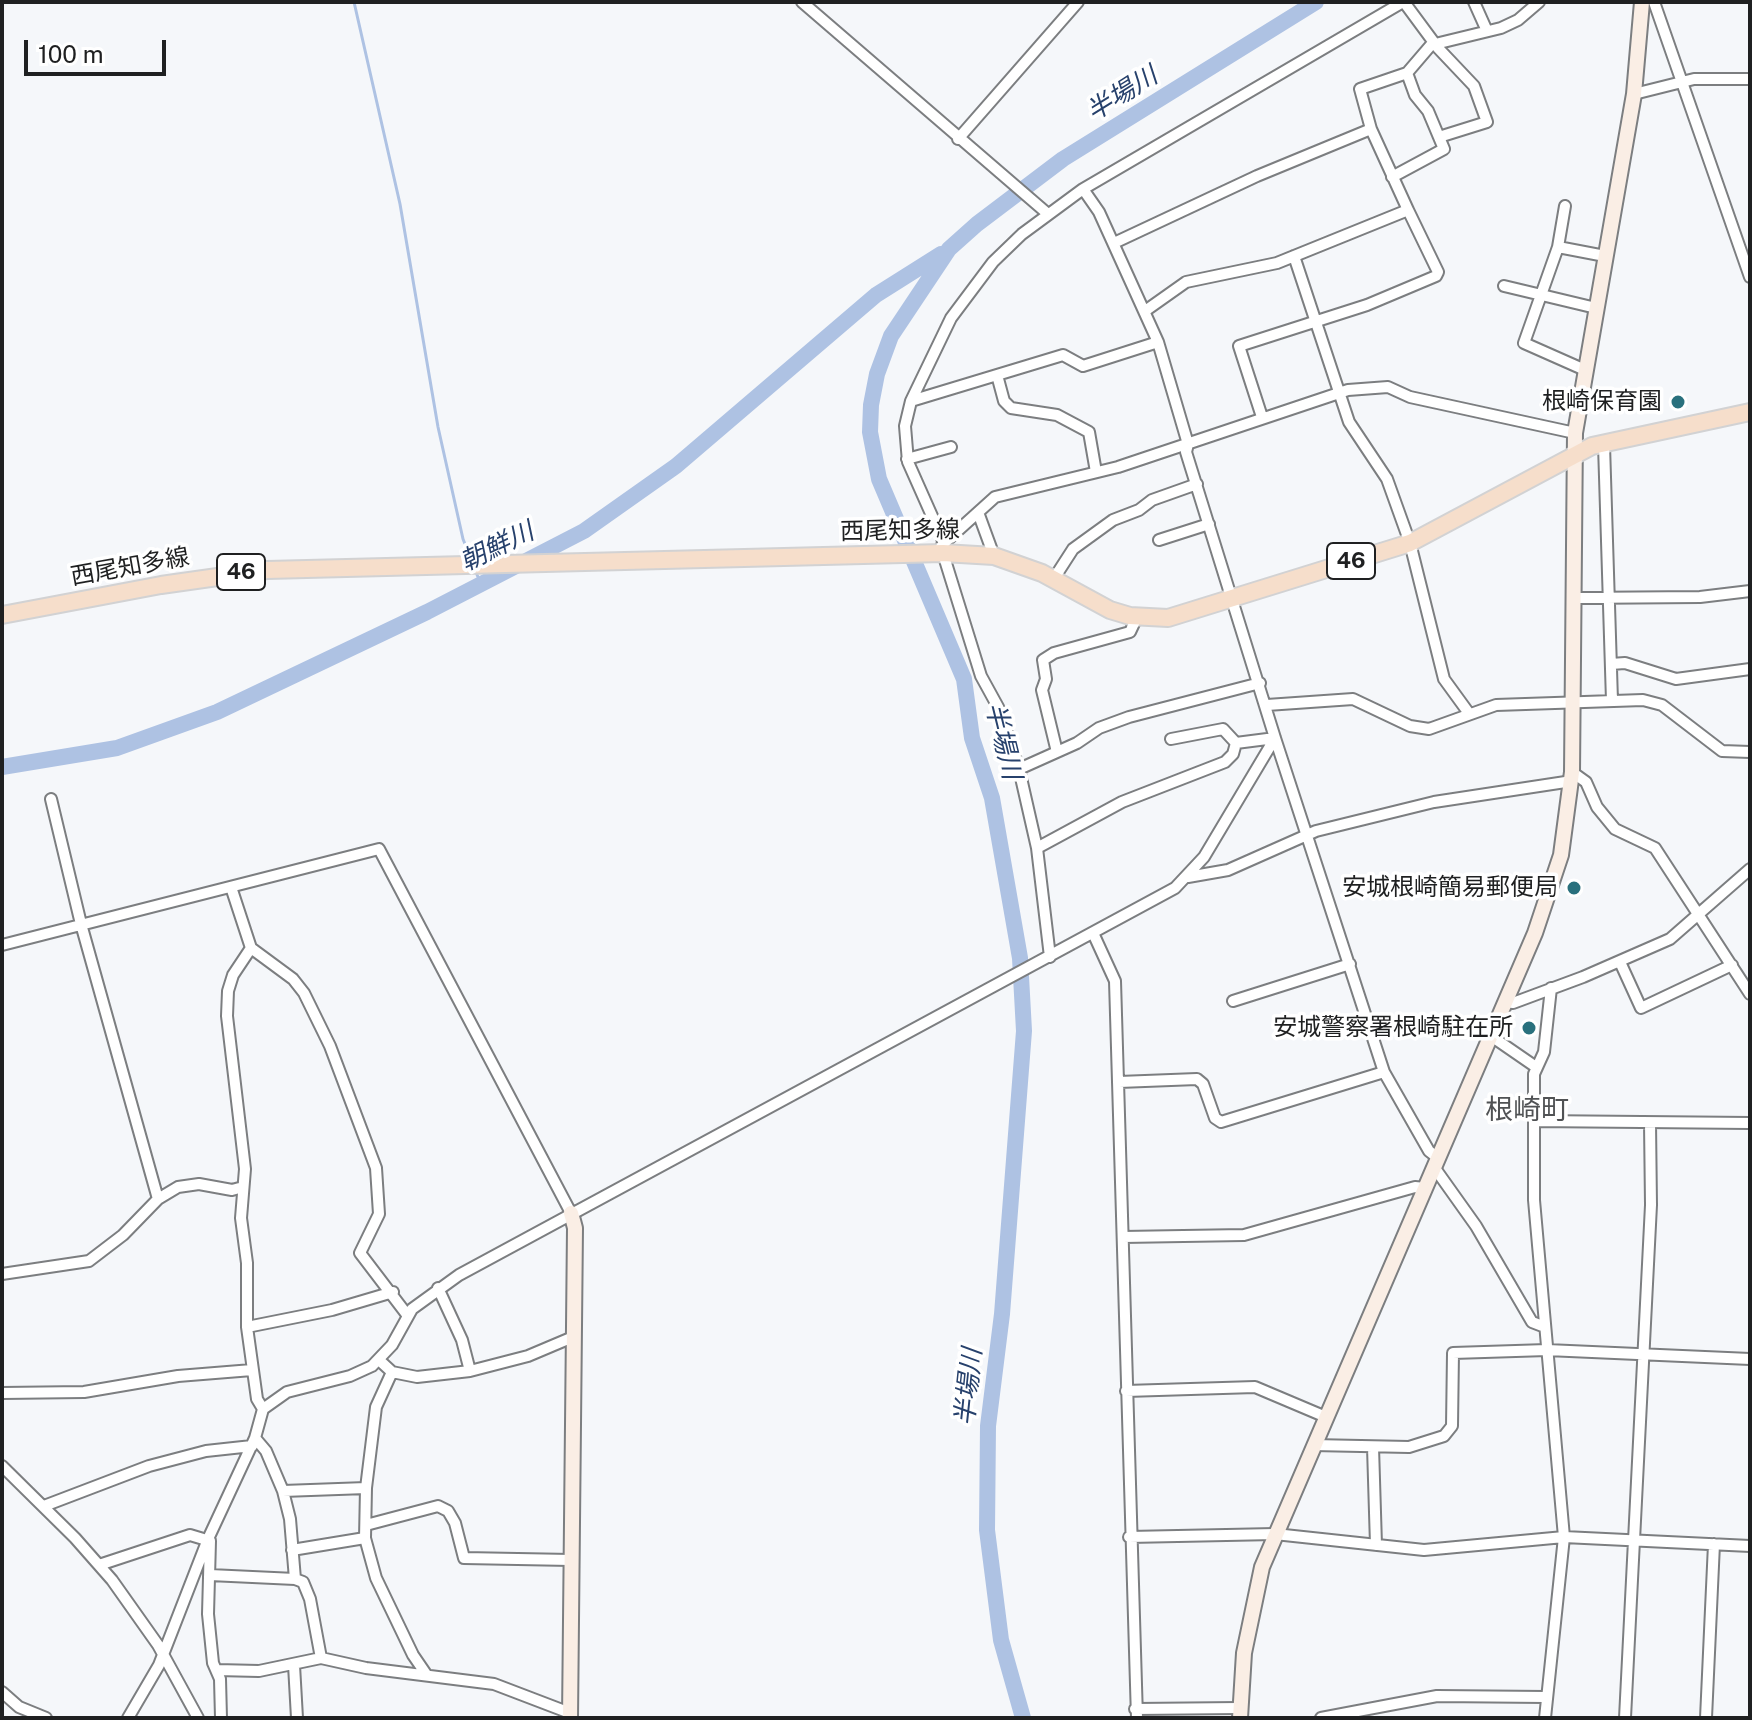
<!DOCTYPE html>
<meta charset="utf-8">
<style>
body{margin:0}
#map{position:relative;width:1752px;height:1720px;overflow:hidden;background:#f5f7fa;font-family:"Public Sans",sans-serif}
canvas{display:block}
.frame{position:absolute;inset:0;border:4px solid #1f2021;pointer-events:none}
.scale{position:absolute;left:24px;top:40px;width:142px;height:36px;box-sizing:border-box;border:4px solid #1f2021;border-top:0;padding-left:10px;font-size:24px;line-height:28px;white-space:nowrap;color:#1f2021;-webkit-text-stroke:6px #fff;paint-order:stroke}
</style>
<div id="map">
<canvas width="1752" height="1720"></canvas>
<div class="frame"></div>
<div class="scale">100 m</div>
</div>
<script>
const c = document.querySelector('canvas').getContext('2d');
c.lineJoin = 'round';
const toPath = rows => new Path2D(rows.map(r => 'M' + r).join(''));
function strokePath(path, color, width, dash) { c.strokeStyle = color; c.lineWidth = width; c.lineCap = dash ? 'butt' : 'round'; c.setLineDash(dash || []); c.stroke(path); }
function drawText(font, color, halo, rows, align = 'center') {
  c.font = font + ' "Public Sans","Noto Sans JP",sans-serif'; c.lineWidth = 7; c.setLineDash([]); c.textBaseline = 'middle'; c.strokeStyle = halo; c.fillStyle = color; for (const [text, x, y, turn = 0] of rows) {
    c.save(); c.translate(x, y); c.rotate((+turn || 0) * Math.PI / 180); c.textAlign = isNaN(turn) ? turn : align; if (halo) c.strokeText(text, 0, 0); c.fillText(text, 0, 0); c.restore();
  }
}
strokePath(toPath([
 [354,2,400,204,438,427,463,539,471,559],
 [475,570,481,584]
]), '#aec2e3', 3);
strokePath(toPath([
 [2,767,117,748,217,712,427,612,584,531,676,466,876,295,941,254],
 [1023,1718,1001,1640,987,1530,988,1426,1002,1314,1024,1031,1020,958,992,798,972,738,964,679,879,479,870,432,871,405,877,374,891,336,949,249,977,224,1063,159,1316,2]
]), '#aec2e3', 16);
const street = toPath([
 [802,2,1048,214],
 [1404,2,1438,48,1474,86,1487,122,1439,137],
 [1474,2,1487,31],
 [1654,2,1750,277],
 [1634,94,1694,79,1750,79],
 [958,139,1078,2],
 [1392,177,1444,149,1428,111,1415,95,1407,73],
 [1083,189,1099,212,1158,342,1188,444,1186,452,1275,738,1384,1072,1429,1151,1438,1158],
 [1565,206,1558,247,1524,343,1585,370],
 [1114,243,1257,176,1371,129],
 [1558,247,1605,256],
 [1294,256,1349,422,1387,479,1410,543,1444,679,1468,712],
 [1504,286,1596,308],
 [1145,311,1186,282,1277,263,1408,210,1371,129,1360,89,1407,73,1431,45,1501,28,1518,20,1539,2],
 [997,375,1004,401,1011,408,1057,415,1089,432,1096,472],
 [911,401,1063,355,1083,366,1158,342],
 [1262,417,1239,346,1367,305,1436,276,1438,272,1408,210],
 [1604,445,1612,701],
 [907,459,951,447],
 [979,515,994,556],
 [1159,540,1209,524],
 [944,543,995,497,1118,467,1348,390,1388,387,1410,397,1575,433],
 [1053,580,1073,549,1113,520,1139,510,1152,500,1197,484],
 [1573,598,1700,597,1750,591],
 [1611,664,1625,663,1676,679,1750,669],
 [1267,705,1353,699,1410,726,1429,729,1496,705,1643,700,1662,705,1722,751,1750,752],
 [1171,739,1223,729,1236,743],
 [1057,752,1042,690,1046,679,1043,660,1054,653,1130,632,1137,617],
 [1019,769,1077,743,1099,728,1129,717,1260,683],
 [1572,772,1586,782,1597,807,1615,829,1655,848,1750,994],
 [51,799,81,924,158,1199],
 [1037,848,1122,802,1225,762,1233,754,1236,743,1275,738],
 [1188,877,1228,870,1316,831,1434,802,1572,781],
 [231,887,251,948,293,979,304,993,330,1046,376,1168,379,1214,360,1253,408,1316],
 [1093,933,1115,981,1137,1718],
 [2,945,379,849,571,1213],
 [251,948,233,975,228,991,227,1016,245,1169,241,1218,247,1263,247,1327,257,1399,263,1409],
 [1050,957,1037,848,1019,769,998,707,981,676,941,547,944,543,908,462,905,426,911,401,951,318,993,262,1022,234,1083,189,1403,2],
 [1620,962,1641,1008,1732,965],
 [1233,1001,1350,964],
 [1506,1002,1513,1003,1583,977,1670,939,1750,869],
 [1491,1036,1536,1067],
 [1119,1082,1197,1079,1203,1084,1215,1118,1221,1122,1384,1072],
 [1534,1121,1750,1123],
 [1434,1167,1476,1226,1532,1322,1545,1327],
 [1123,1237,1244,1235,1415,1187,1425,1188],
 [2,1274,89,1261,123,1235,158,1199,178,1187,199,1184,232,1190,243,1187],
 [438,1288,462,1340,470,1371],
 [247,1327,332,1310,393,1292],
 [379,1360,392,1372,376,1407,366,1488,365,1538,376,1578,413,1655,426,1674],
 [392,1372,417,1377,470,1371,528,1356,573,1337],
 [1126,1391,1255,1387,1326,1417],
 [2,1393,84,1392,178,1376,252,1370],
 [255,1438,266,1451,283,1491,290,1519,295,1579,303,1582,310,1599,321,1658],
 [1313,1445,1409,1447,1444,1436,1452,1426,1453,1353,1547,1350,1750,1359],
 [1373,1447,1376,1545],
 [2,1466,75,1538,112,1580,158,1645,198,1718],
 [283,1491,366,1488],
 [44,1506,149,1466,206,1451,252,1446],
 [366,1525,438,1506,448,1511,455,1523,464,1558,571,1560],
 [1129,1537,1275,1534,1424,1550,1564,1537,1750,1546],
 [292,1550,365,1538],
 [99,1565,190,1535,210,1541,208,1614,213,1663,220,1679,221,1718],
 [210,1575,295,1579],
 [294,1665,297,1718],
 [217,1670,259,1671,321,1658,366,1668,494,1684,570,1713],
 [2,1692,19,1707,46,1718],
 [1135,1709,1240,1708],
 [128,1718,159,1665,208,1539,255,1438,263,1409,287,1392,350,1376,372,1366,392,1345,412,1309,459,1275,1175,888,1204,857,1275,738],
 [1321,1718,1437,1696,1545,1697],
 [1545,1718,1564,1537,1534,1200,1534,1074,1544,1052,1551,988],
 [1625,1718,1651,1205,1650,1123],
 [1706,1718,1714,1544]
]);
const secondary = toPath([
 [570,1718,575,1228,571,1213],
 [1240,1718,1244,1653,1262,1567,1535,933,1561,855,1572,772,1575,433,1634,94,1642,2]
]);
const primary = toPath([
 [2,615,161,585,267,570,943,553,994,556,1042,573,1110,610,1130,616,1168,618,1410,543,1592,446,1750,412]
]);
strokePath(street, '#7c7e80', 14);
strokePath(secondary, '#7c7e80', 18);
strokePath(primary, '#d2d2d3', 20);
strokePath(street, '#fff', 10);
strokePath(secondary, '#faeee5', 14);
strokePath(primary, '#f6decb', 16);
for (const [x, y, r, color] of [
 [1678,402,8,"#29707d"],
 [1574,888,8,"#29707d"],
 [1529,1028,8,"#29707d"]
]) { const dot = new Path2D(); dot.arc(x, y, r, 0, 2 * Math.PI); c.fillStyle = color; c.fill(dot); strokePath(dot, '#fff', 3); }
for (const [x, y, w] of [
 [1351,561,48],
 [241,572,48]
]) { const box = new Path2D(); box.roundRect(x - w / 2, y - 18, w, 36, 6); c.fillStyle = '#fff'; c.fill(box); strokePath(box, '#1f2021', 2); }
drawText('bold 22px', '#1f2021', null, [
 ["46",1351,561],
 ["46",241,572]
]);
drawText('24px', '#1f2021', '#fff', [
 ["根崎保育園",1662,402],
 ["安城根崎簡易郵便局",1558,888],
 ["安城警察署根崎駐在所",1513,1028]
], 'right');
drawText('24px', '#1f2021', '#fff', [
 ["西尾知多線",900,531,-1],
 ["西尾知多線",130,567,-10]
]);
drawText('italic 26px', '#27416c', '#fff', [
 ["半場川",1122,94,-32],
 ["朝鮮川",497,547,-26],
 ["半場川",1003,741,76],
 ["半場川",969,1387,-84]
]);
drawText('28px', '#505254', '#fff', [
 ["根崎町",1527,1110]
]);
</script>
